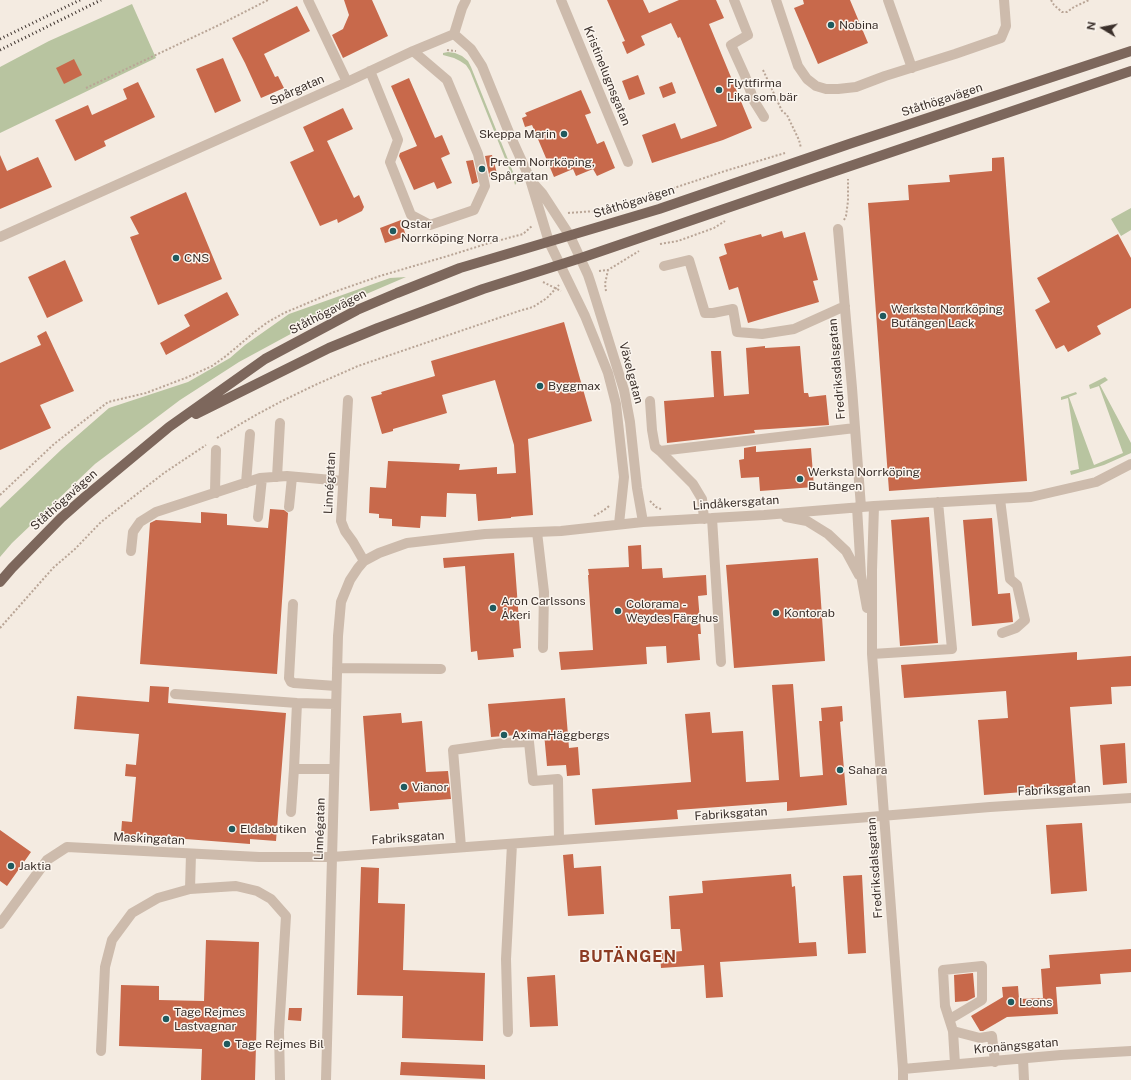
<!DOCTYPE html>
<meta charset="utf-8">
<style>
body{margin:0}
#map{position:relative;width:1131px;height:1080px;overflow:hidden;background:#f4ebe1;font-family:"Public Sans",sans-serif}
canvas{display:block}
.north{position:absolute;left:1083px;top:8px;width:40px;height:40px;-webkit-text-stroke:3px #fbf5ee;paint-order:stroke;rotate:280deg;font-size:11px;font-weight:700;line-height:16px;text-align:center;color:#3b302b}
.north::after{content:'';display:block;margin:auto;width:14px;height:18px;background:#3b302b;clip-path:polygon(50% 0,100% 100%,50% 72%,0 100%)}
</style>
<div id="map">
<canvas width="1131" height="1080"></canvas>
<div class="north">N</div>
</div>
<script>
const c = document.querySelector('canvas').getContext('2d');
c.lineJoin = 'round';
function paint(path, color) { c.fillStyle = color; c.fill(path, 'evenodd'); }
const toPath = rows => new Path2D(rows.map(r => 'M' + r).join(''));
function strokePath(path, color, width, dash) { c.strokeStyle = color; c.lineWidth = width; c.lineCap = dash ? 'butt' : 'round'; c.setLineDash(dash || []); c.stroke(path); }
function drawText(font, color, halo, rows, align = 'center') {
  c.font = font + ' "Public Sans",sans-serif'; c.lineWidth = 3; c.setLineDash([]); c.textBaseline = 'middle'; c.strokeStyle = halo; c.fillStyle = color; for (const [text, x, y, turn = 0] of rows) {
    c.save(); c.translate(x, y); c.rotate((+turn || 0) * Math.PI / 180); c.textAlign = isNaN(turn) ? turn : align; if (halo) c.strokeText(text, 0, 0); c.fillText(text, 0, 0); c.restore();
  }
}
paint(toPath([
 [132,4,156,58,0,133,0,67,49,41],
 [448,52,455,53,462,56,468,61,471,67,517,182,515,185,514,181,470,71,466,65,460,61,454,58,443,55,443,53],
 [1131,208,1131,230,1121,236,1111,219],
 [406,277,357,298,239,362,180,400,95,464,12,543,0,557,0,508,62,449,109,408,188,382,230,358,245,345,289,314,390,278],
 [1105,377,1108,380,1100,385,1131,443,1131,453,1104,465,1071,475,1070,471,1079,469,1068,398,1061,400,1061,397,1076,392,1077,394,1069,397,1094,465,1123,453,1099,386,1090,389,1089,385]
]), '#b8c4a0');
paint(toPath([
 [344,0,372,0,388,36,343,58,332,35,343,29,349,15],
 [607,0,643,0,649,13,679,0,716,0,724,18,709,24,752,128,723,140,652,163,642,135,675,123,681,139,717,126,680,37,678,38,671,23,641,36,645,45,627,54,622,42,625,41],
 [803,0,850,0,868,43,818,64,794,8,804,4],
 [297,6,310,31,264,54,275,77,278,76,284,88,261,98,245,63,232,38],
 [223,58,241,101,215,113,196,69],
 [74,59,82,75,64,84,56,68],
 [638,75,645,94,629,100,622,81],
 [409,78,435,138,442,135,450,154,441,158,452,183,437,189,434,182,414,190,399,156,400,153,417,146,391,86],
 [138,82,155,117,104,141,106,146,75,161,55,120,88,105,92,115,127,99,123,89],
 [672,82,676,93,663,98,659,87],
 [581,90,591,113,585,115,597,144,604,141,615,168,597,176,593,169,576,176,573,169,554,177,532,125,525,127,522,118,527,116,525,113],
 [343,108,353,129,327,141,354,198,359,195,364,207,362,211,338,223,337,219,320,226,290,162,314,151,303,127],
 [0,155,7,171,38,157,52,187,0,209],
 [492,155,498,177,490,179,485,156],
 [1004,157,1027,481,889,491,868,203,909,200,908,185,950,182,949,175,992,171,992,158],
 [473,160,478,182,472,184,466,161],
 [186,192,222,279,158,305,130,237,139,234,130,217],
 [401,220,406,236,385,243,380,228],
 [782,231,784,238,805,232,818,280,813,281,819,302,748,323,738,287,729,290,719,257,727,254,724,244,761,234,762,237],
 [1118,234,1131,258,1131,308,1097,326,1101,334,1068,352,1064,345,1056,349,1035,310,1050,302,1037,278],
 [65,260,83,301,47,318,28,277],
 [227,292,239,315,166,355,160,343,190,326,184,315],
 [564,322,592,421,528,439,533,515,511,517,511,518,478,521,476,494,447,493,446,517,421,516,420,528,392,526,392,519,379,518,379,514,369,513,370,487,386,488,388,461,460,464,459,470,497,467,497,474,516,473,514,445,495,380,442,395,447,413,393,429,393,431,382,434,371,397,382,394,381,392,435,376,431,361],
 [46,331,74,391,40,405,51,428,0,450,0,363,41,345,37,336],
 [765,346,765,348,800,346,804,393,808,393,809,397,826,395,829,425,754,430,755,433,667,443,664,401,714,397,711,351,721,351,724,396,749,394,746,348],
 [756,446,756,452,811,448,814,487,760,491,759,477,741,478,739,460,744,459,744,448],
 [270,509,284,510,288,513,277,674,140,664,150,523,156,520,201,523,201,512,227,514,227,525,268,528],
 [929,517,938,643,900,646,891,520],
 [992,518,998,594,1010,593,1013,622,972,626,963,520],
 [641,545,642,569,662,568,663,578,706,575,707,595,698,596,701,634,698,634,700,660,667,663,666,646,646,647,647,664,561,670,559,652,593,650,588,575,589,575,588,569,629,567,628,546],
 [514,553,521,648,513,649,514,657,478,660,477,651,471,652,465,566,444,568,443,558],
 [818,558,825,661,734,668,726,565],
 [1077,652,1077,660,1131,656,1131,686,1111,687,1112,704,1070,707,1076,788,984,795,978,720,1008,718,1006,691,904,698,901,665],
 [793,684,800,777,823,775,819,721,822,721,821,708,842,706,843,721,840,722,847,805,787,811,787,802,677,810,678,819,595,825,592,789,691,782,685,714,710,712,712,733,743,731,746,782,779,780,772,685],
 [150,686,169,687,168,703,286,713,276,841,250,839,250,844,121,834,122,821,132,822,136,777,125,776,126,764,136,765,139,734,74,729,77,696,149,702],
 [565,698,569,748,578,747,580,775,567,776,566,765,547,766,544,733,491,737,488,704],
 [401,713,402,723,422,721,426,772,448,771,451,799,398,803,399,809,370,811,363,716],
 [1125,743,1127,783,1103,785,1100,745],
 [1082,823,1087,891,1051,894,1046,825],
 [0,830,31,852,7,886,0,881],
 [573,854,574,868,601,866,604,914,568,916,563,855],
 [361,867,379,868,378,903,405,904,403,970,485,973,483,1041,402,1038,403,996,357,995],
 [791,874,792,887,795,886,799,943,816,942,817,956,720,962,723,997,706,998,704,965,661,968,660,953,682,951,680,929,671,929,669,896,703,893,702,881],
 [862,875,866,953,848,954,843,876],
 [206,940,259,942,255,1080,201,1080,202,1049,119,1046,121,985,159,986,159,1000,204,1001],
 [1131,949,1131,972,1100,974,1101,984,1056,987,1058,1014,1007,1017,983,1031,980,1031,971,1016,1003,997,1002,987,1018,986,1019,999,1043,998,1041,969,1050,968,1049,955],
 [973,973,975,997,967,1001,955,1002,954,975],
 [555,975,558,1026,530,1027,527,977],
 [289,1008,302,1008,301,1021,288,1020],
 [401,1062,485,1065,485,1079,400,1075]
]), '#c8694b');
strokePath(toPath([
 [1051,0,1054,5,1062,12,1067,12,1074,7,1089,0],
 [447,50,456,51],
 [763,70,782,111,787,115,799,140,801,148],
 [86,88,219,25,268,0],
 [568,213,596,211,644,198,725,171,785,153],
 [844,220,846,216,848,201,848,179],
 [660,244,678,241,714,228,725,221],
 [599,271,608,270,639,251],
 [543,282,561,291],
 [606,291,605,284,608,270],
 [217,438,254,416,282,401,315,385,358,366,519,311,533,307,547,298,559,285],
 [0,495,54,444,108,402,146,393,188,377,212,366,226,356,257,330,268,322,284,313,334,292,380,276,451,255,486,244,523,234,532,226],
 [650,501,656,507,661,509],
 [594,516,601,512,607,508,610,505],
 [0,628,53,568,75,549,101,522,164,473,206,445]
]), '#b9a596', 2, [2, 2]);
strokePath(toPath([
 [308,0,347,82],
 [561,0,628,162],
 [734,0,748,35,731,45,745,76,754,101,764,117],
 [776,0,798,66,807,79,816,86,826,89,838,89,856,87,885,76,955,54,1001,38,1006,26,1004,0],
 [888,0,912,68],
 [454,34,462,8,466,0],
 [370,71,398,140,390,162,411,215,430,225,474,210,485,186,478,154,447,80,413,51],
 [533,183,542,193,570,236,588,275,591,284,624,390,630,422,637,488,643,522],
 [838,229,852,388,861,507],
 [0,237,347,82,413,51,454,34,471,49,482,66,510,135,530,179,549,242,585,316,608,373,616,404,624,477,619,524],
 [664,266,689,260,705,313,713,313,733,309,737,332,762,334,794,329,845,306],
 [348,400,341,521,345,531,353,542,364,561],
 [650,401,652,430,655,447,660,451,855,428],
 [660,451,693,484,702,499,704,519],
 [277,477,280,423],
 [246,483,250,434],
 [216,493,215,491,216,450],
 [1000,499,1010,579,1017,585,1025,620,1016,628,1002,633],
 [874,506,872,570,872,654,903,1069,903,1080],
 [289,507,292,477],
 [857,507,861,575,867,608],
 [258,517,262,478],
 [786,517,807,521,828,534,846,551,859,575],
 [712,518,721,662],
 [537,532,544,592,543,648],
 [131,551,133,532,140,522,156,512,260,478,287,476,343,481],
 [293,604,289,678,291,682,294,683,336,686],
 [872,654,952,649,938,502],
 [337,668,441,669],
 [175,694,297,703,335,704],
 [294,769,297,703],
 [291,812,294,769,334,769],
 [461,847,453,750,503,743,529,742,533,781,558,779,559,840],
 [190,889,191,854],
 [0,924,47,860,67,847,259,857,332,857,857,818,990,807,1131,798],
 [950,1019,982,1000,982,966,943,970,945,1006,953,1031],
 [508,1032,506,959,512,844],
 [101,1051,105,967,112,940,132,913,158,898,190,889,236,886,257,891,271,899,286,916,279,1032,280,1080],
 [1023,1059,1024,1080],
 [955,1064,953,1031,980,1038,992,1036,995,1062],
 [903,1069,1061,1055,1131,1051],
 [326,1080,338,636,341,602,350,580,358,568,364,561,379,553,407,543,485,534,561,531,643,522,764,515,874,506,1031,497,1096,482,1131,464]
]), '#cdbbac', 10);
strokePath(toPath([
 [196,414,329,348,378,328,483,289,581,258,806,181,1131,71],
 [0,582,12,568,61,518,86,496,169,427,265,359,357,310,397,293,460,268,659,209,852,143,1131,51]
]), '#7d675c', 10);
strokePath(toPath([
 [0,39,80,0],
 [0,50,101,0]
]), '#3b302b', 3, [1, 3]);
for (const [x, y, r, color] of [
 [831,25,4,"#1f5a5e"],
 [719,90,4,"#1f5a5e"],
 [564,134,4,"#1f5a5e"],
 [482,169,4,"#1f5a5e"],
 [393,231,4,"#1f5a5e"],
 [176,258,4,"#1f5a5e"],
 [883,316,4,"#1f5a5e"],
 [540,386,4,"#1f5a5e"],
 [800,479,4,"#1f5a5e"],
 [493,608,4,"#1f5a5e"],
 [618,611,4,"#1f5a5e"],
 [776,613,4,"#1f5a5e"],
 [504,735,4,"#1f5a5e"],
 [840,770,4,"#1f5a5e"],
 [404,787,4,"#1f5a5e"],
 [232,829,4,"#1f5a5e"],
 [11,866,4,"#1f5a5e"],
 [1011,1002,4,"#1f5a5e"],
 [166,1019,4,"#1f5a5e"],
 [227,1044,4,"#1f5a5e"]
]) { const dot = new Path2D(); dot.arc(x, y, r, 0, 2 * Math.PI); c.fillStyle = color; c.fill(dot); strokePath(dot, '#fbf5ee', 1.5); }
drawText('12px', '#3b302b', '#fbf5ee', [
 ["Nobina",839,25],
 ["Flyttfirma",727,83],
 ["Lika som bär",727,97],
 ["Skeppa Marin",556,134,"right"],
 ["Preem Norrköping,",490,162],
 ["Spårgatan",490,176],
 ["Qstar",401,224],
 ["Norrköping Norra",401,238],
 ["CNS",184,258],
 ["Werksta Norrköping",891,309],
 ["Butängen Lack",891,323],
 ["Byggmax",548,386],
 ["Werksta Norrköping",808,472],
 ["Butängen",808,486],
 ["Aron Carlssons",501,601],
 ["Åkeri",501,615],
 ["Colorama -",626,604],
 ["Weydes Färghus",626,618],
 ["Kontorab",784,613],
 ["AximaHäggbergs",512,735],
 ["Sahara",848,770],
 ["Vianor",412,787],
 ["Eldabutiken",240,829],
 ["Jaktia",19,866],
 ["Leons",1019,1002],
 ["Tage Rejmes",174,1012],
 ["Lastvagnar",174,1026],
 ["Tage Rejmes Bil",235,1044]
], 'left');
drawText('12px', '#3b302b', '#fbf5ee', [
 ["Kristinelugnsgatan",607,76,68],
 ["Spårgatan",297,90,-24],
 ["Ståthögavägen",942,100,-18],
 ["Ståthögavägen",634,202,-17],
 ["Ståthögavägen",328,312,-27],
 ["Fredriksdalsgatan",837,369,-95],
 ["Växelgatan",631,373,75],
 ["Linnégatan",330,483,-87],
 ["Ståthögavägen",64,500,-42],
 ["Lindåkersgatan",736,503,-4],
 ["Fabriksgatan",1054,790,-3],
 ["Fabriksgatan",731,814,-4],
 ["Linnégatan",320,829,-88],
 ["Fabriksgatan",408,838,-4],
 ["Maskingatan",149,839,3],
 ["Fredriksdalsgatan",875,868,-94],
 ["Kronängsgatan",1016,1046,-5]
]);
c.letterSpacing = '1px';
drawText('bold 16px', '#8c3b22', '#fbf5ee', [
 ["BUTÄNGEN",628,957]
]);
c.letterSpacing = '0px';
</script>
